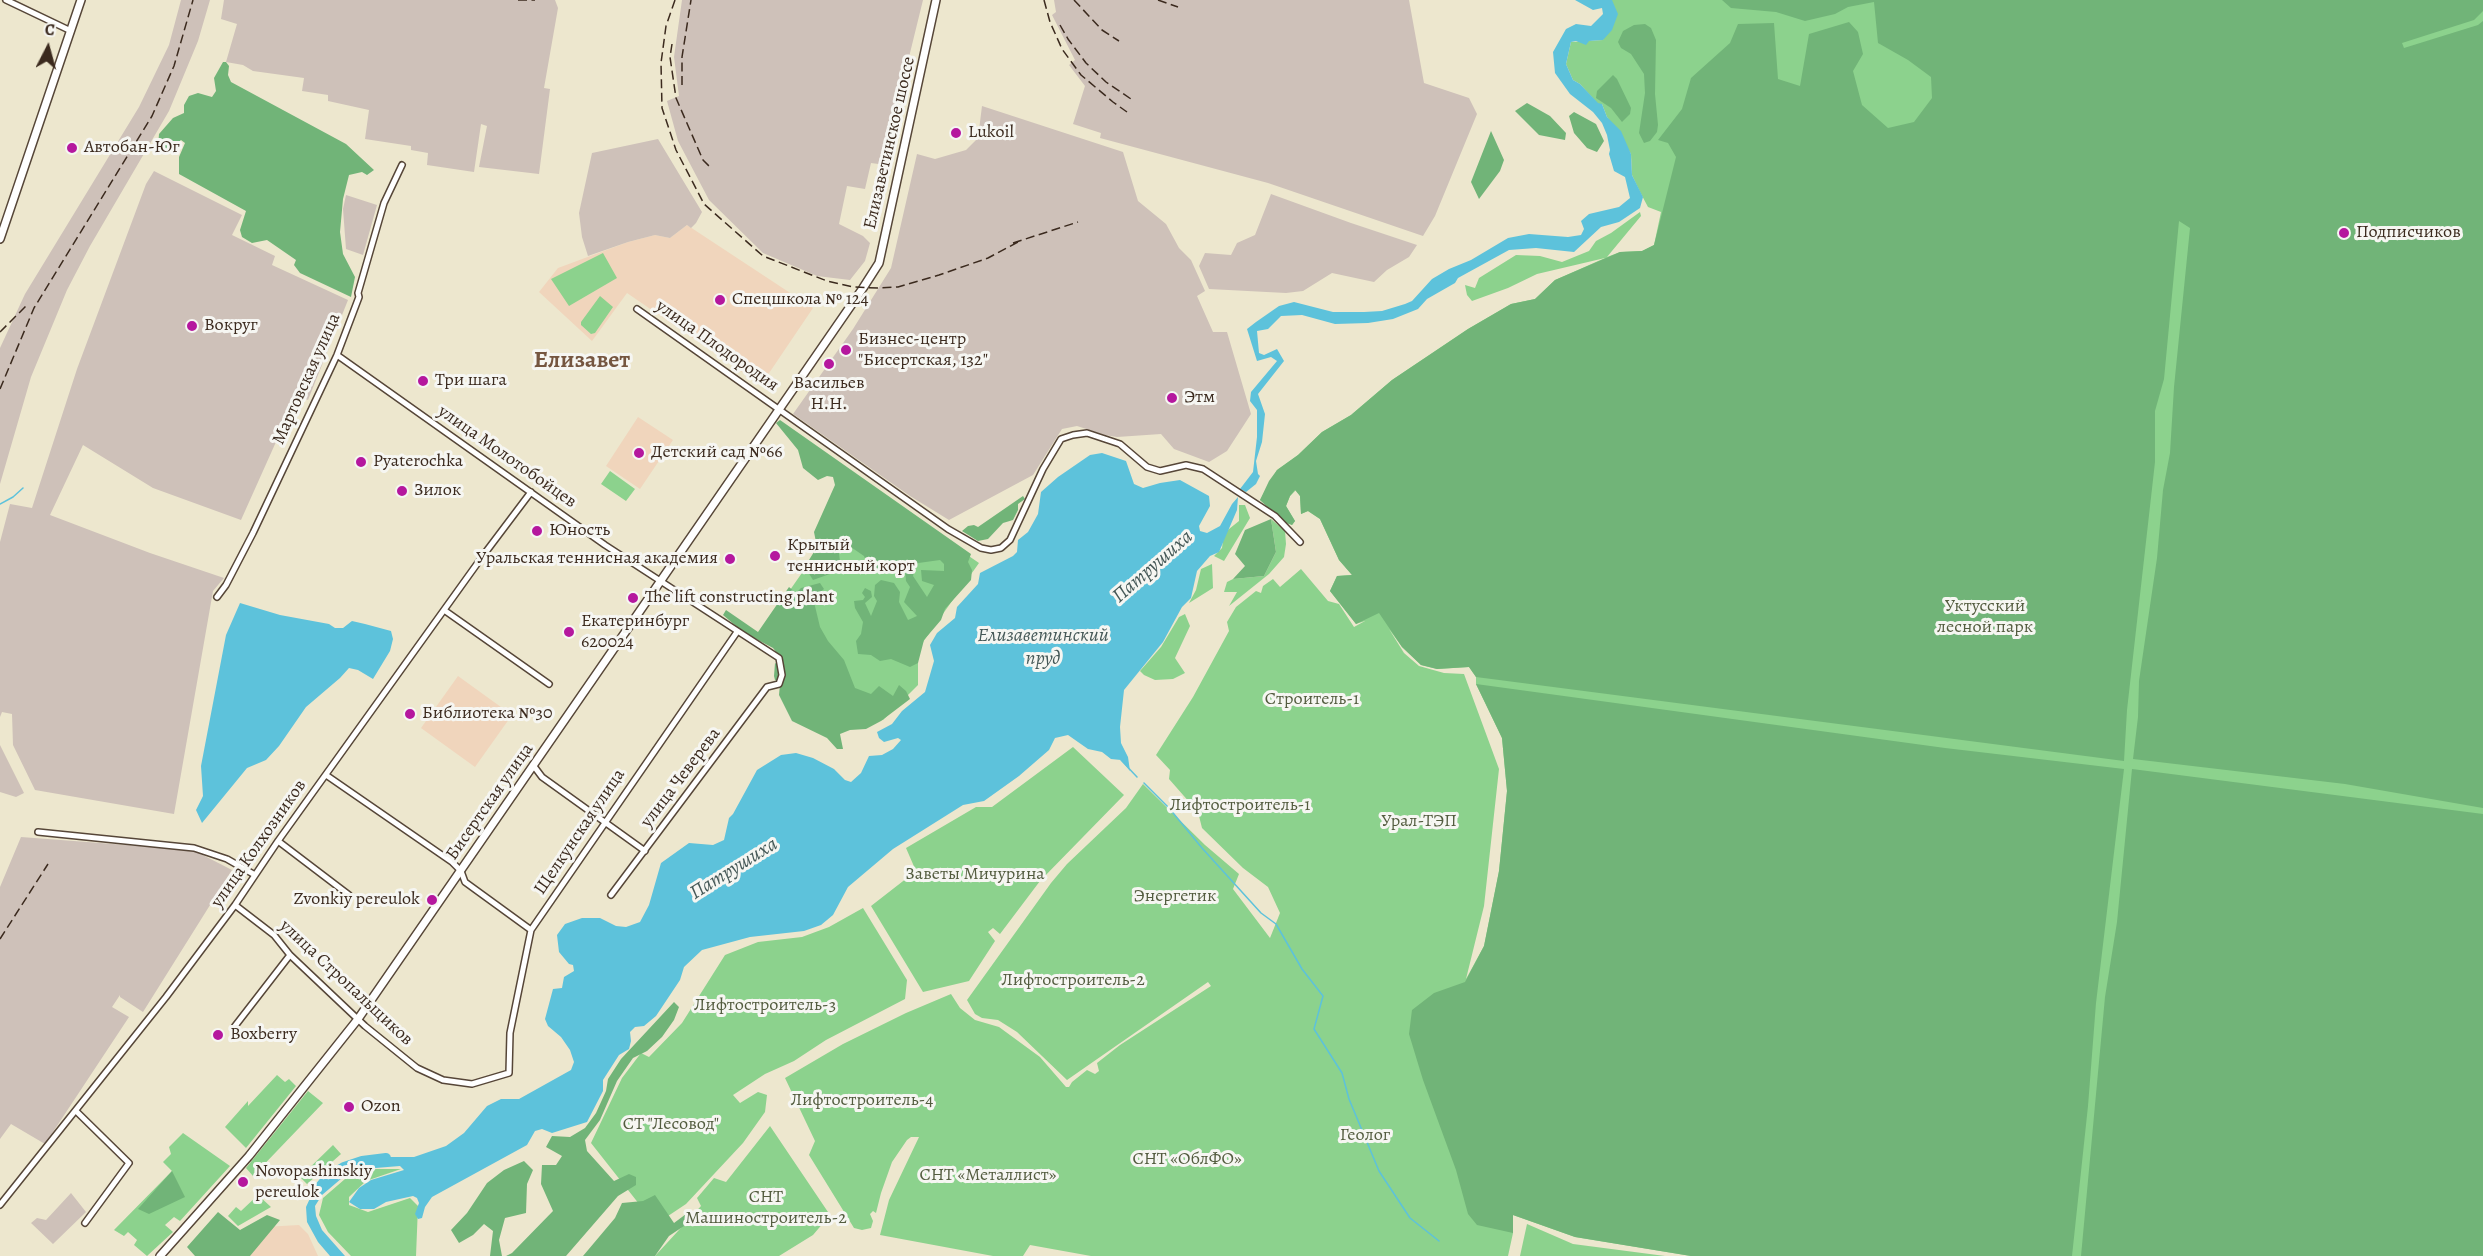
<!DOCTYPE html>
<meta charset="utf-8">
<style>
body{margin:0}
#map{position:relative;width:2483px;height:1256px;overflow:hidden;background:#ede7ce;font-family:Alegreya,serif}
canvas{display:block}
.north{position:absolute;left:18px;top:18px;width:60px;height:60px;-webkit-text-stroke:4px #f6f6f2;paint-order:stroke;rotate:6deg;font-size:16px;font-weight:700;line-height:24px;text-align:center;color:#3b2a1e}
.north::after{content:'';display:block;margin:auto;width:21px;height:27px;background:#3b2a1e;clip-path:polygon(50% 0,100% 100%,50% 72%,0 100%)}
</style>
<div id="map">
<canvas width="2483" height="1256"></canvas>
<div class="north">С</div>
</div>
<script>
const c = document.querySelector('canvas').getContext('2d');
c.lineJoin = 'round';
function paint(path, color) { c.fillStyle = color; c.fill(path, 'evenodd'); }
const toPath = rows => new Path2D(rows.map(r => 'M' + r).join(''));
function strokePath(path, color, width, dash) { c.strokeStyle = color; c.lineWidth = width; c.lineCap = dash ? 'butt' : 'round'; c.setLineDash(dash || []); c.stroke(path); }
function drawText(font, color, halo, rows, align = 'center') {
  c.font = font + ' Alegreya,serif'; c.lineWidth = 6; c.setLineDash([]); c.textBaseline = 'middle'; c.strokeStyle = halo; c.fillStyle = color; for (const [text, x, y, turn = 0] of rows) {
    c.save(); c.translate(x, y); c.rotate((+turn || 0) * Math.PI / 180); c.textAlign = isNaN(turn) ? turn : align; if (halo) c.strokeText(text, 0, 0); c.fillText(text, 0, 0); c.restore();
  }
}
paint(toPath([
 [687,225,813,308,761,385,627,293,592,341,539,292,558,268,628,242,655,235,670,238],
 [638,417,673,440,640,489,606,466],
 [458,676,512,715,475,767,421,728],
 [299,1225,308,1234,318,1256,240,1256,264,1227]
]), '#f0d5bc');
paint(toPath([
 [181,0,210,0,198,41,169,111,90,246,67,290,31,377,0,484,0,348,25,294,139,107,169,45],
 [224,0,555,0,558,8,544,88,550,89,539,174,479,167,487,126,481,124,474,172,427,165,428,153,411,150,411,146,365,139,369,110,328,101,328,95,302,91,304,78,253,71,243,65,226,62,237,24,221,19],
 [682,0,923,0,897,106,886,165,871,163,865,189,847,186,839,224,863,236,870,243,865,261,850,280,817,276,763,253,709,200,678,141,667,101,679,96,674,57],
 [1054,0,1409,0,1424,83,1469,98,1477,114,1435,216,1423,236,1268,183,1100,138,1101,133,1073,124,1085,86,1069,65,1075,60,1052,15,1056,12],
 [982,106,1123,152,1138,201,1166,224,1179,248,1191,260,1205,291,1197,296,1213,332,1227,332,1251,414,1227,451,1209,462,1174,449,1161,434,1117,437,1105,435,1077,426,1062,429,1033,475,949,520,910,496,793,414,853,329,891,268,917,154,935,159,966,150,978,138],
 [658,139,702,212,696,223,691,228,687,225,670,238,655,235,628,242,588,256,582,237,579,213,592,153],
 [154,171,242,215,232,235,275,256,272,265,348,300,308,400,297,395,241,520,153,488,83,445,50,515,150,553,224,578,213,591,174,814,35,790,13,745,12,714,2,712,0,717,0,542,10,504,32,508,77,369,146,184],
 [1271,194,1351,223,1417,245,1409,257,1387,270,1374,282,1332,273,1303,291,1286,293,1209,289,1199,266,1205,253,1231,255,1237,243,1255,235],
 [346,195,377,205,363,255,346,249,343,209],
 [0,745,24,793,16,797,0,792],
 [21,837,193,850,232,870,143,1012,120,997,120,995,112,1007,129,1017,45,1144,11,1124,0,1139,0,887],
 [71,1193,86,1212,53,1244,31,1223,37,1218,46,1220]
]), '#cec1b9');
paint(toPath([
 [1612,0,2483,0,2483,1256,1691,1256,1575,1237,1513,1215,1513,1233,1508,1256,1091,1256,1030,1245,1023,1256,993,1256,880,1235,889,1200,919,1137,911,1137,907,1140,892,1162,881,1193,876,1213,873,1211,870,1214,873,1221,871,1228,862,1230,854,1228,809,1155,815,1141,785,1078,843,1044,906,1013,951,994,960,1008,975,1020,999,1027,1040,1057,1066,1087,1069,1087,1072,1082,1087,1070,1095,1074,1099,1071,1097,1063,1120,1045,1211,986,1208,982,1067,1080,1017,1032,998,1020,982,1018,975,1014,967,1000,1051,883,1067,864,1126,808,1143,784,1205,845,1239,874,1233,889,1270,938,1280,913,1268,887,1243,868,1202,828,1198,812,1169,779,1170,770,1156,755,1193,697,1229,631,1227,622,1236,607,1256,591,1261,593,1263,586,1273,579,1280,587,1301,569,1328,601,1339,604,1354,627,1365,621,1356,624,1330,591,1337,576,1352,575,1339,560,1320,519,1308,511,1301,514,1300,496,1296,490,1290,496,1286,506,1295,521,1292,525,1260,500,1277,470,1298,455,1322,432,1351,415,1392,380,1468,329,1511,304,1535,299,1555,280,1605,258,1537,274,1508,288,1472,301,1467,295,1465,285,1475,288,1479,278,1516,255,1540,256,1562,262,1589,251,1596,241,1611,233,1640,212,1641,216,1607,257,1620,252,1642,251,1654,245,1661,212,1648,207,1640,192,1632,175,1631,154,1607,117,1602,104,1598,104,1580,84,1573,80,1566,64,1571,42,1603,40],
 [1389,629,1402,647,1421,665,1437,669,1469,667,1476,677,1476,684,1502,738,1507,791,1499,871,1484,946,1466,979,1484,906,1499,769,1464,674,1444,673,1419,666,1404,653],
 [603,253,617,278,569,306,551,279],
 [600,296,613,307,595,333,591,334,581,325,581,322],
 [610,471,635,489,626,501,601,484],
 [864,484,979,563,918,649,918,685,883,720,871,722,760,633],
 [1239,505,1245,505,1250,518,1224,561,1214,556,1222,548,1224,533,1239,521],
 [1271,519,1285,531,1286,544,1284,557,1269,574,1229,606,1237,592,1224,592,1227,582,1233,579,1264,576,1276,552],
 [1212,564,1213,588,1189,603,1196,590,1201,569],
 [1185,614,1190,626,1175,658,1185,673,1173,679,1155,680,1144,675,1140,671,1161,647,1179,617],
 [1073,747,1124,795,1040,881,1000,934,993,928,988,932,995,941,969,981,923,992,871,906,916,871,906,848,976,807,992,807],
 [863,908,907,980,905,999,826,1040,794,1061,765,1074,733,1095,740,1103,758,1092,767,1095,765,1112,743,1143,686,1204,662,1220,643,1209,591,1143,622,1078,641,1053,649,1057,682,1023,725,955,758,942,802,937,829,927],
 [277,1075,285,1082,289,1079,296,1086,246,1148,225,1127,248,1101,248,1106],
 [308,1091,323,1103,253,1176,246,1168],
 [770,1126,830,1215,813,1235,779,1256,655,1256,701,1206,697,1198,714,1178,726,1182],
 [183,1133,230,1166,180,1221,174,1217,165,1225,173,1232,147,1256,134,1245,137,1240,128,1232,124,1236,114,1230,172,1171,163,1162,171,1154,169,1147],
 [333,1145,341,1154,307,1184,300,1177],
 [376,1169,401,1169,366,1181,349,1197,349,1205,368,1212,410,1198,418,1206,416,1256,351,1256,328,1232,319,1215,323,1198,345,1179],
 [258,1195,271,1207,238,1226,228,1216,236,1207,241,1211],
 [1527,1224,1573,1244,1665,1256,1520,1256]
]), '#8cd28d');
paint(toPath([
 [1722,0,2483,0,2483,11,2474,20,2402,43,2404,48,2478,25,2483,21,2483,808,2345,784,2133,759,2138,717,2139,681,2157,558,2163,490,2170,453,2174,387,2190,228,2179,221,2164,379,2155,411,2155,462,2127,710,2124,761,1476,677,1469,667,1437,669,1421,665,1402,647,1379,613,1356,624,1330,591,1337,576,1352,575,1339,560,1320,519,1308,511,1301,514,1300,496,1295,490,1290,496,1286,506,1295,521,1292,525,1283,522,1260,500,1269,481,1277,470,1298,455,1322,432,1351,415,1392,380,1468,329,1511,304,1535,299,1555,280,1620,252,1642,251,1654,245,1676,157,1668,143,1658,140,1682,109,1691,78,1730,43,1738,24,1774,23,1778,79,1800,86,1809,34,1849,22,1858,32,1863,54,1853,71,1862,105,1888,128,1914,122,1932,98,1931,77,1908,60,1878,43,1874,2,1848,7,1835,14,1805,21,1776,12,1731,8],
 [1645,24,1651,28,1656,40,1655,94,1658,125,1657,132,1650,141,1644,143,1639,133,1645,93,1644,74,1631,54,1621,48,1618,42,1623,31,1634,25],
 [223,62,226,62,229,66,228,75,231,82,346,144,374,170,367,175,362,172,349,175,343,199,340,232,343,254,355,277,351,297,300,273,294,265,296,260,267,240,252,243,242,237,240,230,246,211,179,174,179,157,185,143,181,140,167,151,158,147,159,134,173,118,184,113,184,105,189,96,198,93,212,97,216,91,214,78],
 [1613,75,1617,79,1631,108,1630,114,1622,122,1611,108,1596,98,1597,91],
 [1527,103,1550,116,1566,133,1565,140,1539,135,1515,111],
 [1574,112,1596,124,1604,141,1597,152,1587,148,1574,133,1569,116],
 [1491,131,1504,160,1500,171,1479,199,1471,182],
 [780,420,971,554,968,562,972,570,971,580,945,609,941,620,924,640,918,663,910,667,891,659,880,661,871,655,858,654,856,641,861,634,863,622,855,608,854,601,863,600,865,597,862,593,865,588,871,591,872,597,865,603,871,616,877,601,874,596,875,585,881,580,894,583,900,592,899,602,908,620,917,616,904,602,910,587,906,581,905,570,915,568,913,576,927,597,934,585,922,581,921,570,944,571,944,564,940,560,904,565,892,562,888,570,870,571,864,556,845,543,838,545,841,570,813,580,808,572,809,560,817,547,814,532,835,485,833,477,827,476,818,480,803,468,798,450,776,423],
 [1023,496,1025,499,1018,504,1018,510,1013,520,1003,523,988,539,978,541,962,531,968,526,974,525,978,527],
 [1271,519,1276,552,1264,576,1233,579,1245,566,1235,554,1245,530],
 [820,583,824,589,817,595,814,602,820,627,828,641,844,660,855,688,871,694,879,686,893,696,899,685,906,691,910,699,881,721,866,729,850,730,840,734,843,749,837,749,827,738,792,721,779,695,780,684,775,680,774,676,775,663,778,665,781,658,773,648,743,632,723,615,726,610,758,632,789,587,796,593,801,588],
 [1476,684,1945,748,2124,769,2096,1003,2088,1106,2072,1256,1691,1256,1575,1237,1513,1215,1513,1233,1477,1225,1468,1214,1456,1170,1423,1080,1409,1034,1412,1010,1434,993,1465,982,1484,946,1499,871,1507,791,1502,738],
 [2132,769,2483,814,2483,1256,2081,1256,2105,997,2117,922],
 [674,1002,679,1007,674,1020,662,1037,647,1051,633,1058,617,1081,600,1120,585,1140,587,1151,614,1181,629,1174,636,1177,636,1185,618,1196,566,1256,506,1256,512,1253,553,1211,541,1184,542,1165,556,1165,562,1156,546,1147,552,1136,570,1137,585,1128,596,1113,606,1091,608,1079,621,1059],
 [524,1161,533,1170,527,1184,526,1213,505,1218,499,1240,502,1256,490,1256,493,1231,484,1224,473,1235,459,1243,451,1230,467,1213,487,1183,504,1170],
 [172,1171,185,1197,149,1214,138,1209],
 [655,1195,674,1223,686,1214,690,1222,669,1236,655,1256,583,1256,615,1218,622,1203,643,1201],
 [218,1212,240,1230,267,1215,280,1220,250,1256,195,1256,187,1247]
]), '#71b478');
paint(toPath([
 [1575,0,1612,0,1618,14,1612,30,1603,40,1589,41,1586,45,1576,41,1571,42,1566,64,1573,80,1580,84,1598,103,1602,104,1607,117,1621,131,1631,154,1632,175,1643,197,1640,208,1619,222,1601,227,1574,252,1536,248,1509,250,1458,278,1455,283,1427,299,1418,309,1393,319,1368,323,1335,324,1302,315,1281,316,1268,329,1257,331,1259,353,1264,355,1277,349,1284,361,1258,394,1265,414,1262,442,1256,461,1258,474,1260,476,1256,484,1246,492,1240,489,1253,472,1257,437,1257,410,1250,401,1251,392,1277,361,1271,357,1257,361,1247,329,1256,322,1279,306,1294,302,1333,312,1364,312,1382,311,1405,304,1412,301,1432,279,1449,269,1471,260,1508,238,1529,234,1568,237,1581,235,1584,229,1581,221,1589,214,1619,207,1630,198,1625,177,1614,171,1609,154,1610,150,1607,135,1602,123,1593,112,1570,94,1555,73,1553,52,1566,29,1576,24,1591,26,1603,14,1602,8,1593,10],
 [1102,453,1126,461,1134,484,1143,488,1160,483,1180,480,1209,496,1210,506,1199,526,1200,531,1207,533,1220,526,1232,504,1238,497,1237,510,1219,552,1210,556,1197,571,1191,598,1182,607,1163,642,1124,690,1120,727,1121,743,1128,757,1130,771,1121,760,1111,759,1102,752,1088,749,1068,735,1055,738,1049,750,1019,776,984,801,963,805,893,849,848,887,833,915,821,925,804,931,750,937,702,950,684,967,680,980,656,1016,644,1026,635,1027,630,1032,631,1041,629,1049,619,1055,603,1080,603,1091,587,1122,552,1133,542,1129,535,1131,527,1145,432,1197,425,1207,422,1218,418,1219,415,1214,419,1203,417,1198,413,1196,386,1202,374,1209,360,1209,349,1202,359,1188,371,1180,404,1170,400,1166,363,1169,342,1178,322,1195,315,1206,316,1216,322,1230,345,1256,330,1256,318,1242,307,1222,306,1207,312,1194,332,1175,359,1162,391,1157,414,1157,446,1146,464,1133,487,1106,501,1099,519,1099,571,1070,574,1062,570,1050,561,1037,548,1026,545,1019,553,989,562,988,564,977,574,971,573,965,569,964,559,952,557,935,565,924,582,918,600,918,616,926,626,927,640,922,649,905,661,863,689,843,713,845,724,840,729,818,733,814,757,770,781,755,796,753,813,758,834,769,845,780,851,782,861,773,869,756,882,755,893,749,901,740,898,738,884,742,879,738,877,732,892,724,902,711,925,692,934,661,930,645,937,633,955,618,957,607,978,584,980,573,1013,556,1017,552,1018,540,1028,532,1038,514,1041,492,1058,477,1090,455],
 [240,603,280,615,329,624,335,628,343,628,352,621,365,624,391,631,393,639,390,651,373,679,358,670,349,668,340,678,306,707,279,746,266,760,247,768,202,823,196,810,203,796,201,766,226,635]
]), '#5dc2db');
strokePath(toPath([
 [0,504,13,497,23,488],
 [1121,760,1137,777],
 [1144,783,1169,808,1202,848,1261,913,1276,924,1302,969,1323,996,1314,1029,1342,1073,1349,1099,1379,1171,1410,1218,1439,1241]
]), '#5dc2db', 1.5);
strokePath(toPath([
 [314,1194,328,1177,344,1167,362,1161,386,1158]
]), '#5dc2db', 10);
const minor = toPath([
 [6,0,71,31],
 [637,309,948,529,981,548,991,550,1001,548,1010,540,1043,469,1061,439,1073,435,1087,433,1120,444,1147,467,1160,471,1186,465,1203,469,1275,516,1300,542],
 [337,355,605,545,779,658,782,675,779,684,767,687,611,895],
 [217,597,226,585,253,533,337,355,359,297,358,293,384,203,402,165],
 [444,610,549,684],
 [533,765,542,777,645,851],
 [326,775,452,862,461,871,465,882,531,930],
 [38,832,194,848,227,859,255,875],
 [278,841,349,895],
 [235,905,274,935,290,955,365,1026,417,1068,443,1080,472,1084,509,1073,510,1033,531,930,737,632],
 [235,1026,290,955],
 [76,1111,129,1163,85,1223],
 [0,1205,166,997,235,905,278,841,482,557,531,492]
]);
const major = toPath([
 [0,239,81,0],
 [160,1256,249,1156,358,1019,863,288,879,263,936,0]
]);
strokePath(minor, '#564638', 8);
strokePath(major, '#564638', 10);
strokePath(minor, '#fff', 5);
strokePath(major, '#fff', 7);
strokePath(toPath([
 [518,0,535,0],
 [675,0,666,26,661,63,662,108,676,150,704,204,763,256,827,281,853,287,878,288,898,287,939,275,988,258,1020,241],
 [1044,0,1050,22,1062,49,1081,75,1113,102,1127,112],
 [1074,0,1102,30,1119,41],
 [1158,0,1178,7],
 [1060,25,1068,39,1086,63,1106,82,1131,99],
 [672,44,670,57,676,98,703,160,710,167],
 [682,85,682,57,691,0],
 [1013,243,1078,222],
 [0,332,27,305],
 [0,389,34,308,152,116,174,66,193,0],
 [0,939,48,864]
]), '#3b2a1e', 1.5, [9, 4.5]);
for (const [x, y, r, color] of [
 [956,133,6,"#b5179e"],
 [72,148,6,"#b5179e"],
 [2344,233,6,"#b5179e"],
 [720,300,6,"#b5179e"],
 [192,326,6,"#b5179e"],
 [846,350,6,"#b5179e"],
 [829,364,6,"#b5179e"],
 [423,381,6,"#b5179e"],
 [1172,398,6,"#b5179e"],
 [639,453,6,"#b5179e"],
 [361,462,6,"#b5179e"],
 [402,491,6,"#b5179e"],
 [537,531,6,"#b5179e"],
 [775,556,6,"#b5179e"],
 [730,559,6,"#b5179e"],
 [633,598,6,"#b5179e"],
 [569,632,6,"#b5179e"],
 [410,714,6,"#b5179e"],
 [432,900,6,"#b5179e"],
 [218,1035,6,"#b5179e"],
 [349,1107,6,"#b5179e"],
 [243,1182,6,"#b5179e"]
]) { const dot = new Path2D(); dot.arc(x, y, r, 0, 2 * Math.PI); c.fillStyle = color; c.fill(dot); strokePath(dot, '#f6f6f2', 2); }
drawText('18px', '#3b2a1e', '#f6f6f2', [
 ["Lukoil",968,133],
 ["Автобан-Юг",84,148],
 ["Подписчиков",2356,233],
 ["Спецшкола № 124",732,300],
 ["Вокруг",204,326],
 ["Бизнес-центр",858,340],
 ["\"Бисертская, 132\"",858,361],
 ["Три шага",435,381],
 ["Васильев",829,384,"center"],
 ["Н.Н.",829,405,"center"],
 ["Этм",1184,398],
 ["Детский сад №66",651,453],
 ["Pyaterochka",373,462],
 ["Зилок",414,491],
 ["Юность",549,531],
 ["Крытый",787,546],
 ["теннисный корт",787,567],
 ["Уральская теннисная академия",718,559,"right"],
 ["The lift constructing plant",645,598],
 ["Екатеринбург",581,622],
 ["620024",581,643],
 ["Библиотека №30",422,714],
 ["Zvonkiy pereulok",420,900,"right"],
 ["Boxberry",230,1035],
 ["Ozon",361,1107],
 ["Novopashinskiy",255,1172],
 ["pereulok",255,1193]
], 'left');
drawText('18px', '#3b2a1e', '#f6f6f2', [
 ["Елизаветинское шоссе",890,143,-77],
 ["улица Плодородия",717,346,35],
 ["Мартовская улица",307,379,-66],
 ["улица Молотобойцев",507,457,35],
 ["улица Чеверева",681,778,-53],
 ["Бисертская улица",490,802,-55],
 ["Щелкунская улица",580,832,-56],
 ["улица Колхозников",259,844,-55],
 ["улица Стропальщиков",346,983,43]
]);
drawText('18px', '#535c3f', '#f6f6f2', [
 ["Уктусский",1985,607],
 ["лесной парк",1985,628],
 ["Строитель-1",1312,700],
 ["Лифтостроитель-1",1240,806],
 ["Урал-ТЭП",1419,822],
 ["Заветы Мичурина",975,875],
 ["Энергетик",1175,897],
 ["Лифтостроитель-2",1073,981],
 ["Лифтостроитель-3",765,1006],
 ["Лифтостроитель-4",862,1101],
 ["СТ \"Лесовод\"",671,1125],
 ["Геолог",1365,1136],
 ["СНТ «ОблФО»",1187,1160],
 ["СНТ «Металлист»",988,1176],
 ["СНТ",766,1198],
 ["Машиностроитель-2",766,1219]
]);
drawText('italic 20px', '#455857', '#f6f6f2', [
 ["Патрушиха",1153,567,-41],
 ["Елизаветинский",1043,636],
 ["пруд",1043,659],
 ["Патрушиха",734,869,-32]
]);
drawText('bold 24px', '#755640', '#f6f6f2', [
 ["Елизавет",582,361]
]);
</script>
